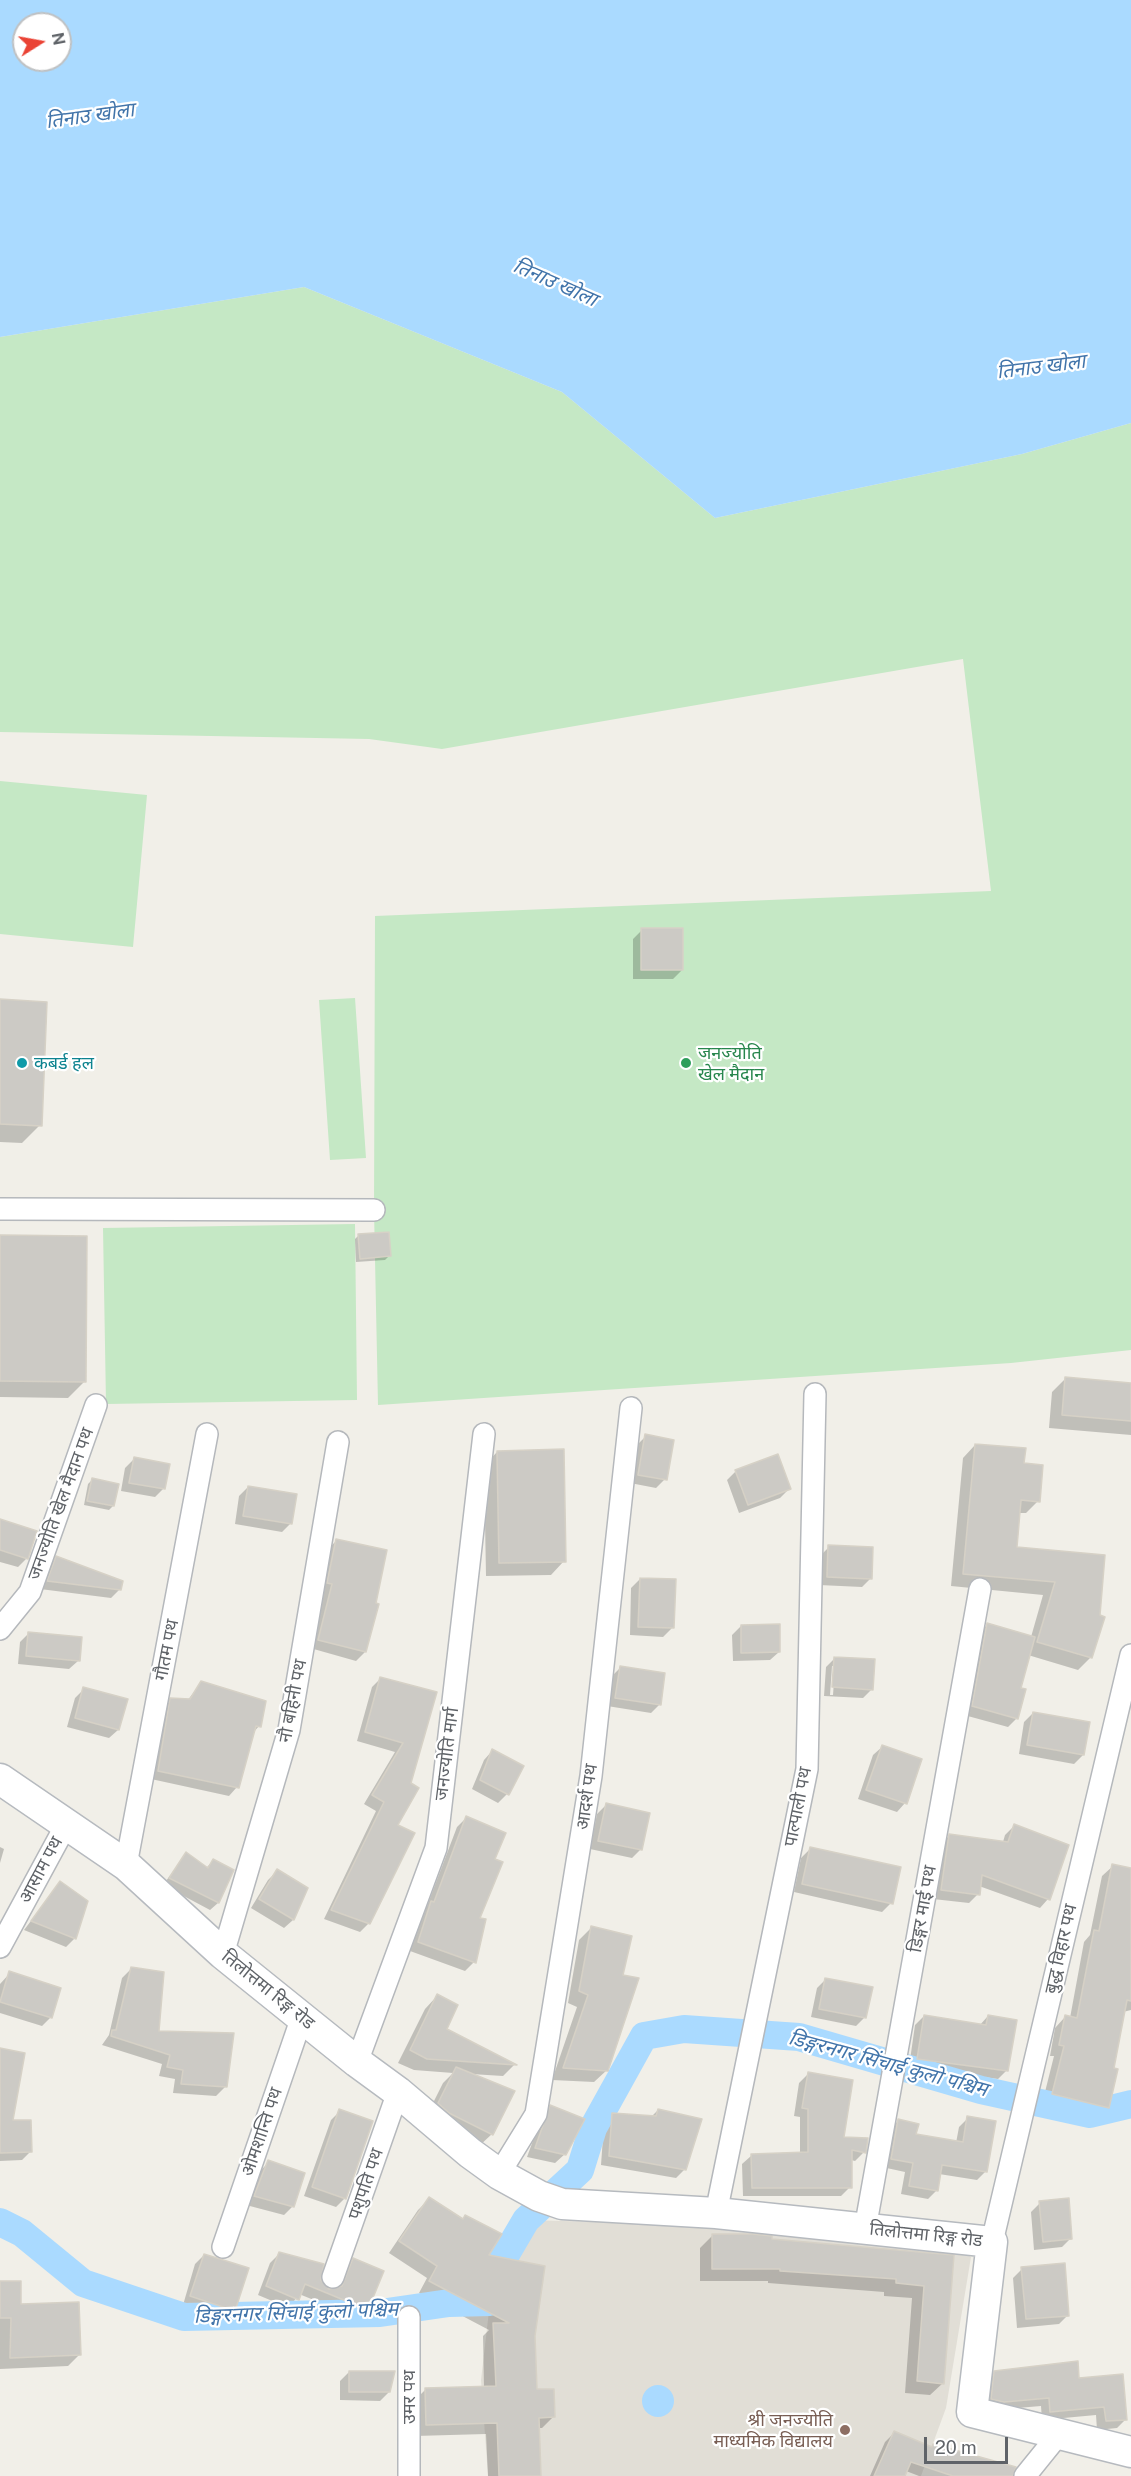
<!DOCTYPE html>
<meta charset="utf-8">
<style>
body{margin:0}
#map{position:relative;width:1131px;height:2476px;overflow:hidden;background:#f1efe8;font-family:"Public Sans",sans-serif}
canvas{display:block}
.north{position:absolute;left:12px;top:12px;width:60px;height:60px;box-sizing:border-box;background:#fff;border:2px solid #bfc1c3;border-radius:50%;rotate:79deg;font-size:16px;font-weight:700;line-height:24px;text-align:center;color:#5f6368}
.north::after{content:'';display:block;margin:auto;width:21px;height:27px;background:#ea4335;clip-path:polygon(50% 0,100% 100%,50% 72%,0 100%)}
.scale{position:absolute;left:924px;top:2437px;width:84px;height:27px;box-sizing:border-box;border:3px solid #5f6368;border-top:0;padding-left:8px;font-size:18px;line-height:21px;white-space:nowrap;color:#5f6368;-webkit-text-stroke:4px #fff;paint-order:stroke}
</style>
<div id="map">
<canvas width="1131" height="2476"></canvas>
<div class="north">N</div>
<div class="scale">20 m</div>
</div>
<script>
const c = document.querySelector('canvas').getContext('2d');
c.lineJoin = 'round';
function paint(path, color) { c.fillStyle = color; c.fill(path, 'evenodd'); }
const toPath = rows => new Path2D(rows.map(r => 'M' + r).join(''));
function strokePath(path, color, width, dash) { c.strokeStyle = color; c.lineWidth = width; c.lineCap = dash ? 'butt' : 'round'; c.setLineDash(dash || []); c.stroke(path); }
function drawText(font, color, halo, rows, align = 'center') {
  c.font = font + ' "Public Sans","Noto Sans Devanagari",sans-serif'; c.lineWidth = 4.5; c.setLineDash([]); c.textBaseline = 'middle'; c.strokeStyle = halo; c.fillStyle = color; for (const [text, x, y, turn = 0] of rows) {
    c.save(); c.translate(x, y); c.rotate((+turn || 0) * Math.PI / 180); c.textAlign = isNaN(turn) ? turn : align; if (halo) c.strokeText(text, 0, 0); c.fillText(text, 0, 0); c.restore();
  }
}
paint(toPath([
 [526,2220,866,2229,940,2237,971,2257,946,2408,921,2476,488,2476,481,2380,490,2302,502,2261]
]), '#e1ded6');
paint(toPath([
 [304,287,562,392,715,518,1022,454,1131,423,1131,1350,1011,1363,378,1405,374,1210,375,916,991,891,963,659,442,749,369,739,0,732,0,337],
 [0,781,147,795,133,947,0,934],
 [355,998,366,1158,330,1160,319,1000],
 [355,1224,357,1400,106,1404,103,1228]
]), '#c5e8c5');
paint(toPath([
 [0,0,1131,0,1131,423,1022,454,715,518,562,392,304,287,0,337],
 [24,24,60,24,60,60,24,60],
 '642 2401a16 16 0 1 1 32 0a16 16 0 1 1-32 0Z'
]), '#aadaff');
paint(toPath([
 [642,930,682,970,673,979,633,979,633,939],
 [0,1001,40,1125,22,1143,0,1142],
 [359,1235,389,1256,385,1260,356,1262,355,1239],
 [0,1236,85,1381,68,1398,0,1397],
 [1066,1378,1131,1384,1131,1435,1049,1428,1052,1392],
 [646,1436,665,1479,656,1488,630,1483,637,1445],
 [975,1445,1023,1465,1038,1501,1026,1513,1018,1513,1015,1548,1104,1557,1091,1657,1078,1670,1028,1655,1019,1689,1017,1718,1008,1727,964,1715,978,1634,987,1625,1031,1637,1043,1595,951,1586,963,1458],
 [497,1452,564,1561,551,1575,486,1576,484,1466],
 [134,1459,164,1488,155,1497,121,1491,125,1468],
 [736,1471,789,1489,780,1498,739,1513,727,1480],
 [92,1480,113,1506,109,1510,84,1505,88,1484],
 [248,1487,291,1523,282,1532,235,1524,239,1496],
 [0,1520,27,1558,18,1567,0,1562],
 [336,1541,365,1652,356,1661,310,1648,324,1593,319,1592,327,1550],
 [829,1547,871,1578,862,1587,819,1585,820,1556],
 [56,1558,120,1589,111,1598,40,1589,48,1567],
 [640,1579,672,1628,663,1637,630,1635,631,1588],
 [741,1626,779,1652,770,1660,733,1661,732,1635],
 [29,1633,78,1661,69,1669,18,1664,20,1642],
 [835,1658,872,1689,863,1698,824,1696,826,1667],
 [832,1666,835,1666,833,1695,830,1695],
 [620,1668,660,1704,651,1713,607,1706,611,1677],
 [381,1678,435,1693,369,1923,360,1932,324,1919,376,1811,364,1804,395,1752,357,1741,372,1687],
 [201,1683,259,1726,253,1733,237,1787,229,1796,151,1779,163,1708,171,1700,187,1701],
 [84,1689,118,1730,109,1738,67,1727,75,1698],
 [1033,1713,1083,1755,1074,1764,1019,1754,1024,1722],
 [882,1747,905,1803,897,1812,858,1799,873,1755],
 [492,1751,522,1767,507,1794,498,1803,472,1789,484,1760],
 [606,1805,641,1849,632,1858,590,1849,597,1814],
 [466,1818,493,1860,478,1918,474,1962,465,1971,410,1951,422,1911,427,1906,457,1827],
 [1014,1826,1048,1899,1040,1908,979,1886,978,1894,969,1903,933,1899,941,1844,950,1835,1003,1842,1005,1835],
 [0,1847,4,1849,0,1863],
 [810,1849,891,1903,882,1912,794,1892,801,1858],
 [186,1854,206,1868,213,1861,232,1871,218,1903,210,1910,163,1885],
 [1113,1866,1131,1869,1131,2010,1123,2012,1101,2099,1042,2104,1054,2056,1050,2056,1055,2028,1065,2017,1070,2018,1084,1942,1090,1935,1102,1876],
 [277,1871,306,1888,293,1920,284,1928,251,1908,268,1880],
 [60,1883,75,1938,66,1947,24,1930],
 [591,1928,621,1976,607,2070,594,2082,552,2080,577,2007,568,2003,579,1940],
 [131,1969,157,2033,225,2087,216,2096,173,2093,175,2079,159,2076,162,2064,102,2045,109,2035,122,1978],
 [10,1973,51,2017,42,2026,0,2013,0,1984],
 [826,1979,865,2017,856,2026,811,2017,817,1988],
 [437,1996,445,2030,514,2065,503,2076,471,2074,492,2134,478,2147,426,2117,443,2083,453,2073,414,2070,398,2063,425,2009],
 [924,2016,979,2026,988,2016,1007,2070,998,2079,909,2067,915,2025],
 [0,2050,11,2122,31,2151,22,2160,0,2161],
 [808,2074,842,2139,864,2152,855,2161,851,2160,850,2187,841,2196,743,2196,742,2164,751,2156,800,2154,800,2117,794,2116,799,2083],
 [551,2107,565,2154,555,2163,527,2157,542,2116],
 [658,2110,685,2169,676,2178,601,2165,604,2123,613,2115,651,2117],
 [340,2111,345,2198,336,2207,304,2196,331,2120],
 [968,2118,986,2171,977,2180,939,2174,937,2190,928,2199,901,2194,905,2172,882,2167,889,2130,898,2121,915,2135,956,2143,959,2127],
 [269,2162,293,2206,284,2215,246,2205,260,2171],
 [429,2199,462,2220,466,2216,533,2336,535,2391,553,2417,542,2428,538,2428,540,2476,488,2476,486,2434,415,2436,414,2401,425,2390,484,2388,483,2336,489,2330,419,2293,427,2278,389,2253,418,2210],
 [1040,2203,1071,2238,1062,2247,1034,2250,1031,2212],
 [712,2236,952,2257,943,2383,930,2395,905,2393,912,2298,884,2296,884,2292,768,2283,768,2281,700,2281,700,2248],
 [279,2254,319,2280,329,2291,336,2289,345,2269,353,2260,367,2309,358,2318,299,2294,289,2308,258,2295,270,2263],
 [204,2255,234,2310,225,2319,183,2305,195,2264],
 [1022,2269,1068,2315,1059,2324,1017,2328,1013,2278],
 [0,2283,20,2306,80,2354,68,2366,0,2369],
 [349,2372,389,2392,380,2401,340,2400,340,2381],
 [995,2373,1078,2380,1126,2419,1117,2428,1097,2430,1096,2415,1042,2420,1041,2406,994,2410,983,2408,986,2382],
 [894,2433,930,2448,933,2445,981,2476,919,2476,906,2471,904,2476,870,2476,885,2442]
]), '#0003');
strokePath(toPath([
 [0,2222,22,2233,83,2283,184,2317,380,2313,449,2303,490,2302,502,2261,526,2220,580,2170,593,2128,644,2036,684,2029,799,2037,981,2090,1090,2114,1131,2104]
]), '#aadaff', 28);
const building = toPath([
 [641,928,683,928,683,970,641,970,641,928],
 [0,999,47,1002,42,1126,0,1124,0,999],
 [389,1232,391,1256,360,1259,358,1234,389,1232],
 [0,1235,87,1236,86,1382,0,1381,0,1235],
 [1065,1377,1131,1383,1131,1421,1062,1415,1065,1377],
 [645,1434,674,1440,667,1480,638,1475,645,1434],
 [975,1444,1026,1448,1024,1463,1043,1465,1040,1502,1021,1500,1017,1547,1105,1555,1100,1615,1105,1617,1092,1658,1037,1642,1055,1582,963,1574,975,1444],
 [564,1449,566,1562,499,1563,497,1451,564,1449],
 [778,1454,791,1489,748,1505,735,1470,778,1454],
 [134,1457,170,1464,165,1489,129,1483,134,1457],
 [92,1478,119,1484,114,1506,87,1501,92,1478],
 [248,1486,297,1494,292,1524,243,1516,248,1486],
 [0,1519,37,1531,28,1559,0,1550,0,1519],
 [336,1539,387,1550,376,1603,379,1604,366,1652,318,1640,332,1584,327,1583,336,1539],
 [828,1545,873,1547,872,1579,827,1577,828,1545],
 [56,1556,123,1581,121,1590,47,1581,56,1556],
 [640,1578,676,1579,674,1628,638,1627,640,1578],
 [987,1623,1035,1637,1021,1688,1026,1689,1018,1719,972,1706,987,1623],
 [780,1624,780,1652,741,1653,741,1625,780,1624],
 [28,1632,82,1637,80,1661,26,1656,28,1632],
 [834,1657,875,1659,873,1690,832,1687,834,1657],
 [620,1666,665,1673,661,1705,615,1698,620,1666],
 [380,1677,437,1692,411,1783,419,1788,398,1825,415,1833,370,1924,331,1910,384,1802,372,1795,403,1743,365,1732,380,1677],
 [201,1681,266,1701,261,1727,256,1726,239,1788,158,1771,170,1698,190,1699,201,1681],
 [83,1687,128,1699,119,1730,75,1718,83,1687],
 [1033,1712,1090,1722,1084,1755,1027,1745,1033,1712],
 [882,1745,922,1759,907,1804,866,1790,882,1745],
 [492,1749,524,1766,509,1795,480,1780,492,1749],
 [606,1803,650,1813,642,1850,598,1841,606,1803],
 [466,1816,506,1833,495,1859,503,1862,480,1918,486,1919,476,1963,418,1942,431,1901,434,1902,466,1816],
 [1014,1824,1069,1845,1050,1900,982,1875,980,1895,941,1890,949,1834,1008,1842,1014,1824],
 [810,1847,901,1867,893,1904,802,1884,810,1847],
 [186,1852,208,1868,213,1859,234,1870,219,1903,169,1878,186,1852],
 [1112,1864,1131,1868,1131,2001,1127,2000,1114,2068,1118,2069,1109,2108,1052,2094,1064,2046,1059,2045,1065,2015,1077,2018,1094,1930,1099,1931,1112,1864],
 [277,1869,308,1888,294,1920,259,1899,277,1869],
 [60,1881,88,1901,76,1939,31,1921,60,1881],
 [591,1926,632,1936,623,1975,639,1978,608,2071,563,2068,588,1995,579,1991,591,1926],
 [131,1967,164,1972,159,2031,234,2033,227,2087,181,2084,183,2070,167,2067,170,2055,111,2036,112,2030,116,2030,131,1967],
 [9,1971,61,1988,52,2018,0,2002,9,1971],
 [825,1978,873,1987,866,2018,819,2009,825,1978],
 [437,1994,458,2005,447,2029,517,2065,427,2059,410,2050,437,1994],
 [924,2015,986,2025,988,2015,1017,2020,1008,2071,917,2059,924,2015],
 [0,2048,25,2053,13,2120,31,2120,32,2152,0,2153,0,2048],
 [456,2067,515,2091,493,2135,449,2113,438,2103,456,2067],
 [808,2072,853,2080,844,2137,868,2138,866,2153,852,2150,852,2188,752,2188,751,2154,808,2152,808,2109,802,2108,808,2072],
 [550,2105,585,2119,566,2155,535,2148,550,2105],
 [339,2109,373,2121,346,2199,312,2187,339,2109],
 [658,2109,702,2119,686,2170,609,2156,612,2113,656,2116,658,2109],
 [967,2116,996,2121,987,2172,942,2165,938,2191,909,2186,913,2163,891,2159,898,2119,919,2124,916,2134,963,2142,967,2116],
 [268,2160,305,2173,294,2207,254,2196,268,2160],
 [429,2197,463,2219,465,2215,502,2234,489,2255,545,2266,535,2336,537,2389,554,2389,555,2417,539,2418,541,2476,499,2476,497,2423,426,2425,425,2388,496,2386,493,2323,509,2323,429,2281,437,2266,399,2241,429,2197],
 [1069,2198,1072,2239,1043,2242,1039,2201,1069,2198],
 [712,2234,752,2234,772,2236,772,2239,954,2255,944,2384,917,2381,924,2286,896,2283,896,2279,780,2271,780,2269,712,2269,712,2234],
 [279,2252,324,2264,321,2280,329,2289,342,2286,353,2258,384,2271,368,2310,305,2284,299,2300,266,2286,279,2252],
 [204,2254,249,2268,235,2311,190,2296,204,2254],
 [1065,2263,1069,2316,1026,2319,1021,2267,1065,2263],
 [0,2281,21,2281,21,2304,79,2302,81,2355,10,2358,11,2318,0,2318,0,2281],
 [1078,2361,1079,2378,1123,2374,1127,2420,1106,2421,1104,2407,1050,2412,1049,2398,1004,2402,991,2399,994,2371,1078,2361],
 [349,2371,395,2371,390,2392,349,2392,349,2371],
 [894,2431,932,2447,933,2444,1016,2467,1013,2476,953,2476,911,2462,905,2476,874,2476,894,2431]
]);
paint(building, '#cccac5');
strokePath(building, '#d6d1c6', 1.5);
const street = toPath([
 [0,1209,374,1210],
 [0,1629,30,1592,96,1405],
 [126,1865,207,1434],
 [0,1947,66,1825],
 [223,1954,289,1730,338,1442],
 [357,2062,436,1848,484,1434],
 [499,2174,536,2114,591,1776,631,1408],
 [716,2213,807,1769,815,1394],
 [865,2229,980,1589],
 [992,2242,1131,1655],
 [223,2247,302,2017],
 [333,2277,398,2092],
 [409,2476,409,2317],
 [1025,2476,1059,2434]
]);
const secondary = toPath([
 [0,1779,126,1865,223,1954,357,2062,398,2092,470,2153,499,2174,539,2196,562,2204,716,2213,992,2242,972,2412,1131,2452]
]);
strokePath(street, '#b5b8bc', 24);
strokePath(secondary, '#b6babf', 33);
strokePath(street, '#fff', 21);
strokePath(secondary, '#fff', 30);
for (const [x, y, r, color] of [
 [22,1063,6,"#0f9aa8"],
 [686,1063,6,"#2e9e5b"],
 [845,2430,6,"#8d6e63"]
]) { const dot = new Path2D(); dot.arc(x, y, r, 0, 2 * Math.PI); c.fillStyle = color; c.fill(dot); strokePath(dot, '#fff', 2); }
drawText('18px', '#27864d', '#fff', [
 ["जनज्योति",698,1053],
 ["खेल मैदान",698,1074]
], 'left');
drawText('18px', '#0d838f', '#fff', [
 ["कबर्ड हल",34,1063]
], 'left');
drawText('18px', '#5f6368', '#fff', [
 ["जनज्योति खेल मैदान पथ",61,1504,-70],
 ["गौतम पथ",167,1650,-79],
 ["नौ बहिनी पथ",293,1701,-79],
 ["जनज्योति मार्ग",447,1754,-83],
 ["आदर्श पथ",587,1797,-82],
 ["पाल्पाली पथ",798,1807,-79],
 ["आसाम पथ",41,1870,-62],
 ["डिङ्गर माई पथ",923,1909,-80],
 ["बुद्ध विहार पथ",1061,1949,-77],
 ["तिलोत्तमा रिङ्ग रोड",268,1990,39],
 ["ओमशान्ति पथ",262,2132,-71],
 ["पशुपति पथ",366,2184,-71],
 ["तिलोत्तमा रिङ्ग रोड",926,2235,6],
 ["उमर पथ",409,2397,-90]
]);
drawText('18px', '#785e54', '#fff', [
 ["श्री जनज्योति",833,2420],
 ["माध्यमिक विद्यालय",833,2441]
], 'right');
drawText('italic 20px', '#4174aa', '#fff', [
 ["तिनाउ खोला",90,116,-8],
 ["तिनाउ खोला",555,283,24],
 ["तिनाउ खोला",1041,367,-7],
 ["डिङ्गरनगर सिंचाई कुलो पश्चिम",888,2064,15],
 ["डिङ्गरनगर सिंचाई कुलो पश्चिम",296,2313,-2]
]);
</script>
